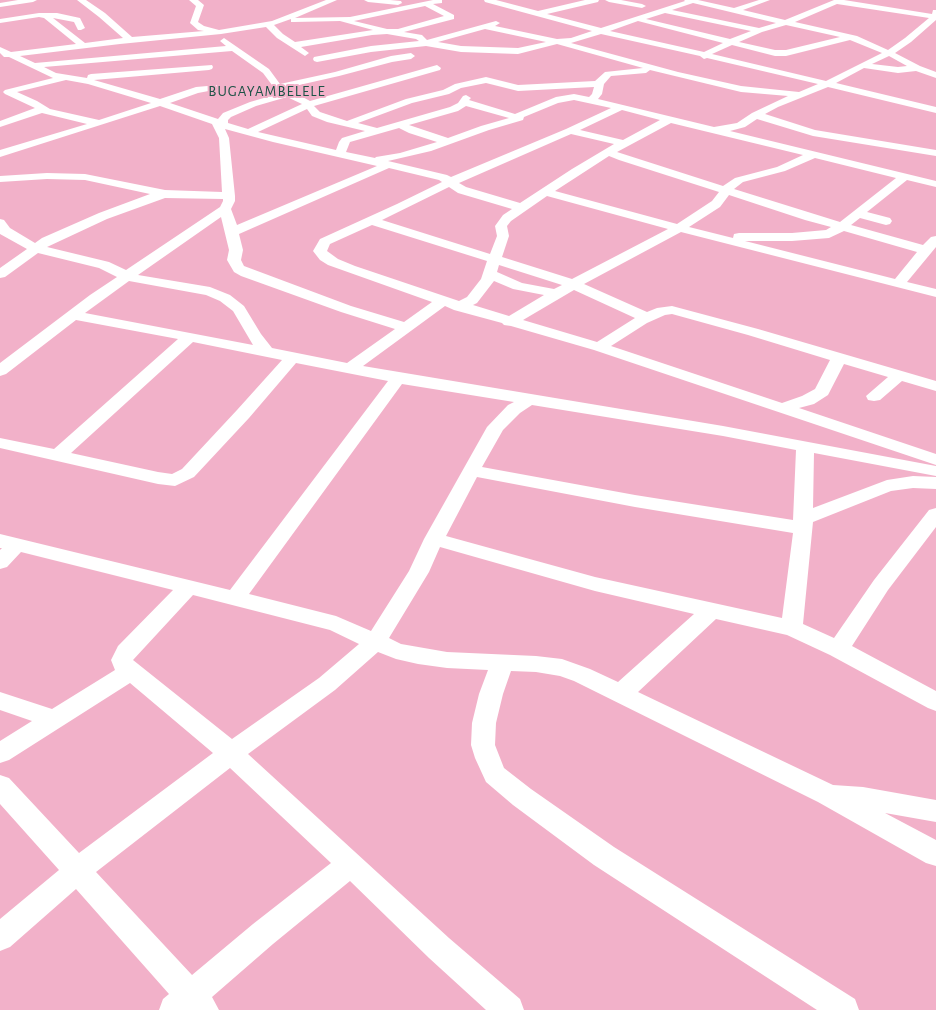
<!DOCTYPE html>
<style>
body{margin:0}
canvas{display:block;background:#f2b1c9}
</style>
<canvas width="936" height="1010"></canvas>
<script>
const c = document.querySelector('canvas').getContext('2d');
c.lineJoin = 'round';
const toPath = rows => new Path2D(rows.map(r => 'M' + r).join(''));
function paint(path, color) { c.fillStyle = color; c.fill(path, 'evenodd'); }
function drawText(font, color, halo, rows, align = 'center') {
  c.font = font + ' "Alegreya Sans",sans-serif'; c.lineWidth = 4; c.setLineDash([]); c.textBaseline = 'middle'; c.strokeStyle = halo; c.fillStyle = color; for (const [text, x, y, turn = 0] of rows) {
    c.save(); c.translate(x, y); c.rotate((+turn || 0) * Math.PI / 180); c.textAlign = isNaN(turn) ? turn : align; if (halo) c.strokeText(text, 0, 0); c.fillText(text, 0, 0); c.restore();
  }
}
paint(toPath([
 [18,0,37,0,33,2,0,7,0,3,18,0],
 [77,0,86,0,105,13,132,37,204,31,198,30,190,23,196,6,189,0,198,0,204,5,198,22,204,26,219,30,272,21,326,0,337,0,295,18,350,17,433,0,442,0,442,3,433,4,454,15,454,19,404,32,422,35,427,40,496,21,500,23,495,26,557,39,571,38,592,31,485,2,484,0,496,0,538,11,585,0,599,0,598,2,547,14,601,28,685,1,684,0,698,0,734,8,759,0,770,0,743,10,785,20,834,0,844,0,932,14,933,10,936,10,936,20,911,42,895,53,920,66,936,72,936,78,916,71,898,73,864,68,836,83,936,107,936,113,828,87,778,107,765,114,815,130,936,150,936,156,813,136,757,119,745,127,730,131,936,181,936,187,907,180,867,212,890,218,892,221,890,224,886,225,860,218,851,225,923,245,931,237,936,236,936,247,907,282,936,289,936,297,681,232,584,284,647,312,657,308,672,306,758,329,936,381,936,391,902,381,880,400,874,401,868,400,866,396,888,377,844,364,828,395,814,404,799,408,936,454,936,465,594,350,511,326,504,325,502,323,454,310,445,306,363,366,723,426,936,466,936,476,814,453,813,508,887,480,913,476,936,477,936,489,913,488,891,491,813,522,803,624,834,638,874,580,929,510,936,508,936,527,888,590,852,646,936,691,936,711,928,708,830,655,787,635,716,619,638,692,833,785,863,787,936,800,936,822,885,813,936,840,936,866,926,863,818,802,574,681,560,676,536,672,511,671,503,694,496,723,495,745,504,768,531,789,614,847,855,999,859,1010,817,1010,594,865,513,805,486,782,475,758,471,745,472,723,479,694,488,670,447,668,418,664,396,659,378,652,335,690,248,754,449,938,520,999,524,1010,486,1010,429,958,350,881,273,944,212,997,219,1010,159,1010,163,999,169,994,76,889,10,947,0,951,0,919,59,870,0,804,0,775,9,778,79,853,213,753,130,683,9,760,0,763,0,741,32,721,0,710,0,692,52,709,115,670,111,660,118,646,173,590,21,552,7,567,0,569,0,550,2,548,0,548,0,534,230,590,388,381,296,363,249,418,194,477,175,486,158,484,0,448,0,438,54,449,178,339,76,320,6,374,0,376,0,363,90,295,117,277,99,268,38,253,5,277,0,278,0,268,27,249,0,234,0,219,4,220,10,228,35,243,42,238,99,213,150,194,85,180,47,179,0,182,0,176,47,173,85,174,165,190,222,192,219,138,212,124,160,106,0,157,0,150,87,124,42,113,0,127,0,121,35,108,5,94,3,92,5,90,53,78,9,57,4,57,0,53,0,47,11,52,76,44,44,18,39,17,0,23,0,19,39,13,57,13,80,18,85,28,81,30,78,30,74,22,53,18,85,43,123,38,99,17,77,0],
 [693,3,776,23,759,28,672,10,693,3],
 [837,4,929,18,905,38,888,50,857,36,795,22,837,4],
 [425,6,444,16,398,29,387,29,354,21,425,6],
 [665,13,751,31,730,39,646,19,665,13],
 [291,19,291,22,294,22,340,21,373,30,295,42,283,34,274,25,291,19],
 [638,21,723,43,704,52,610,31,638,21],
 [786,25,840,37,786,50,775,50,739,42,762,32,786,25],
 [266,27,277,38,305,56,309,53,301,47,372,35,387,34,416,39,419,41,371,46,314,57,313,59,314,61,317,62,371,52,426,46,461,52,518,54,557,44,643,68,605,72,595,81,518,85,486,77,455,84,443,90,406,99,347,121,320,112,314,106,440,70,441,68,437,65,310,101,286,88,339,76,392,62,411,59,415,56,411,53,391,56,335,72,280,84,269,69,224,38,220,41,226,46,35,63,20,56,120,44,221,34,266,27],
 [485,29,546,42,518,48,461,46,438,42,485,29],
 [601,34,700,56,704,59,707,58,818,84,799,92,741,86,678,72,571,43,601,34],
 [850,40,882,53,826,81,712,54,732,45,775,56,786,56,850,40],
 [232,51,263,73,275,89,281,93,250,102,223,113,218,119,170,103,198,93,219,89,221,87,219,85,196,87,160,99,94,80,209,70,212,69,213,67,212,65,91,74,88,75,87,78,56,73,44,67,232,51],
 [889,56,907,66,898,67,872,64,889,56],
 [650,70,741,92,788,96,752,113,737,123,714,127,598,99,602,94,604,84,611,76,646,73,650,70],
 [66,80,88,84,151,103,99,120,50,109,37,101,17,92,66,80],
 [486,83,518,91,594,87,592,94,589,97,574,94,556,97,515,114,469,100,471,98,466,95,463,96,458,103,450,107,377,128,358,123,412,103,449,94,461,88,486,83],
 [287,97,302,104,248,129,228,123,228,120,231,117,256,106,287,97],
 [574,100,611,108,566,129,451,177,447,175,388,161,431,151,489,130,523,120,524,117,558,103,574,100],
 [466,106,509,118,481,126,448,138,409,125,458,111,466,106],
 [307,109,312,116,327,122,365,131,342,138,339,142,336,150,258,132,307,109],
 [622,110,660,120,623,140,580,130,622,110],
 [671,123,708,132,803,155,777,167,735,178,723,186,617,152,671,123],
 [399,128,409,133,437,142,400,153,376,157,375,158,346,152,350,142,399,128],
 [225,129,273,142,377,166,237,225,231,209,235,201,235,196,229,138,225,129],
 [571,134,614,144,572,169,520,203,466,187,459,183,571,134],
 [609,156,619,160,719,192,712,201,677,224,555,191,609,156],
 [815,158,896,178,840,222,734,189,743,182,785,171,815,158],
 [389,168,439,180,442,182,397,204,320,239,313,251,320,260,328,265,432,302,404,322,351,306,244,266,241,260,243,250,239,234,389,168],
 [449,187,458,193,512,209,503,215,495,226,497,236,490,254,382,220,449,187],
 [729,195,805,220,831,227,826,230,792,233,739,233,734,234,733,238,689,227,720,207,729,195],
 [547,196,668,229,572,279,502,257,509,236,507,226,511,221,547,196],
 [165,198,223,199,223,201,220,207,126,270,109,262,47,247,107,219,165,198],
 [221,217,229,250,227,260,234,272,241,276,341,312,395,329,347,363,272,348,261,334,244,306,230,295,210,287,138,275,221,217],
 [372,225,487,261,481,279,467,297,459,301,355,266,338,259,327,251,330,244,372,225],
 [844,231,917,252,895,279,745,241,792,241,829,238,844,231],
 [499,265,562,285,554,289,522,283,497,272,499,265],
 [129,281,206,295,220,301,233,311,253,345,85,313,129,281],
 [494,281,513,289,544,295,509,316,473,305,477,303,494,281],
 [574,290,635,318,597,342,523,320,574,290],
 [672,314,748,335,830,360,815,389,802,396,782,403,611,346,647,323,665,315,672,314],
 [193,342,282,360,237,410,182,469,172,474,158,472,71,453,193,342],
 [402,384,514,402,508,405,487,427,424,539,409,571,371,631,336,616,249,594,402,384],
 [532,405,723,436,796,450,793,520,635,495,482,467,503,430,520,413,532,405],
 [477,477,635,507,793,533,782,618,595,577,446,536,477,477],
 [440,547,595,591,694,614,618,682,590,669,562,659,536,656,447,652,401,644,389,638,429,572,440,547],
 [193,595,330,630,359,644,319,678,232,739,133,660,193,595],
 [230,768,331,863,253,924,192,975,96,872,230,768],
 [364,0,390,0,401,1,402,3,398,5,368,2,364,0],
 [605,0,621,0,642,4,646,6,642,8,609,2,605,0]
]), '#fff');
c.letterSpacing = '1px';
drawText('15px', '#1d5246', '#f2b1c9', [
 ["BUGAYAMBELELE",267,91]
]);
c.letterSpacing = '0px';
</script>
